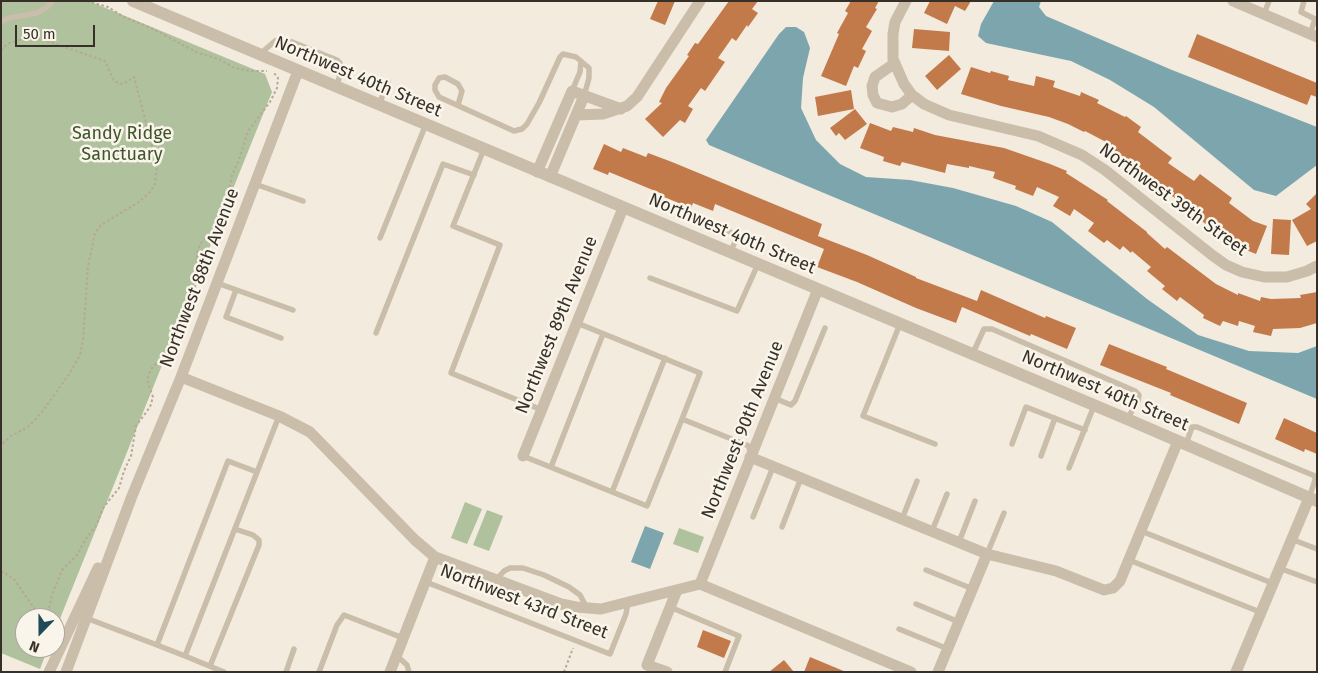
<!DOCTYPE html>
<style>
body{margin:0}
#map{position:relative;width:1318px;height:673px;overflow:hidden;background:#f2ebde;font-family:"Fira Sans",sans-serif}
canvas{display:block}
.frame{position:absolute;inset:0;border:2px solid #373029;pointer-events:none}
.north{position:absolute;left:15px;top:608px;width:50px;height:50px;box-sizing:border-box;background:#f9f5ea;border:1px solid #aba69d;border-radius:50%;rotate:202deg;font-size:14px;font-weight:700;line-height:20px;text-align:center;color:#373029}
.north::after{content:'';display:block;margin:auto;width:18px;height:22px;background:#1f4b58;clip-path:polygon(50% 0,100% 100%,50% 72%,0 100%)}
.scale{position:absolute;left:15px;top:25px;width:80px;height:22px;box-sizing:border-box;border:2px solid #373029;border-top:0;padding-left:6px;font-size:15px;line-height:18px;white-space:nowrap;color:#373029;-webkit-text-stroke:4px #f9f5ea;paint-order:stroke}
</style>
<div id="map">
<canvas width="1318" height="673"></canvas>
<div class="frame"></div>
<div class="north">N</div>
<div class="scale">50 m</div>
</div>
<script>
const c = document.querySelector('canvas').getContext('2d');
c.lineJoin = 'round';
function paint(path, color) { c.fillStyle = color; c.fill(path, 'evenodd'); }
const toPath = rows => new Path2D(rows.map(r => 'M' + r).join(''));
function strokePath(path, color, width, dash) { c.strokeStyle = color; c.lineWidth = width; c.lineCap = dash ? 'butt' : 'round'; c.setLineDash(dash || []); c.stroke(path); }
function drawText(font, color, halo, rows, align = 'center') {
  c.font = font + ' "Fira Sans",sans-serif'; c.lineWidth = 5; c.setLineDash([]); c.textBaseline = 'middle'; c.strokeStyle = halo; c.fillStyle = color; for (const [text, x, y, turn = 0] of rows) {
    c.save(); c.translate(x, y); c.rotate((+turn || 0) * Math.PI / 180); c.textAlign = isNaN(turn) ? turn : align; if (halo) c.strokeText(text, 0, 0); c.fillText(text, 0, 0); c.restore();
  }
}
paint(toPath([
 [1,1,89,1,265,74,272,92,55,631,55,618,25,618,25,648,48,648,40,669,1,653],
 [465,502,482,509,467,544,451,538],
 [487,510,503,516,489,551,473,545],
 [679,528,704,537,698,553,673,544]
]), '#b0c19e');
paint(toPath([
 [994,1,1041,1,1039,7,1046,16,1172,70,1317,127,1317,165,1276,196,1254,190,1154,107,1110,80,1071,61,986,43,978,36,981,24],
 [786,27,796,27,804,32,810,48,803,78,801,108,816,140,840,164,866,177,910,180,953,188,1016,206,1052,222,1147,299,1198,335,1249,351,1298,353,1317,346,1317,399,709,145,706,140,779,34],
 [645,526,664,533,650,569,631,562]
]), '#7da5ae');
paint(toPath([
 [658,1,675,1,665,25,650,19],
 [729,1,758,1,752,9,758,13,748,27,747,25,736,41,732,38,718,58,725,62,705,91,701,88,688,106,693,109,685,123,680,120,663,137,645,119,662,103,659,102,666,88,689,56,687,55,695,43,698,44],
 [851,1,879,1,875,8,877,9,866,27,872,31,862,49,866,51,858,68,854,66,846,86,821,76,839,34,837,33,848,13,845,11],
 [930,1,971,1,965,11,955,6,947,24,924,13],
 [914,29,950,32,949,51,912,48],
 [1197,34,1317,83,1317,97,1311,95,1307,105,1188,57],
 [949,55,961,69,937,90,925,76],
 [971,67,990,73,991,71,1009,76,1008,80,1034,86,1036,76,1055,81,1053,87,1080,96,1081,92,1099,100,1097,103,1125,117,1126,116,1141,127,1138,132,1172,158,1168,163,1194,181,1200,174,1232,198,1229,203,1253,221,1267,226,1256,254,1231,244,1178,202,1179,201,1138,172,1139,170,1104,144,1106,142,1085,131,1084,132,1068,124,1049,117,1001,106,961,94],
 [851,90,854,109,818,116,815,97],
 [855,109,867,124,845,140,839,133,836,136,830,128],
 [870,123,891,131,893,127,913,132,914,128,935,135,1004,148,1050,164,1067,171,1066,173,1108,200,1107,201,1147,232,1147,233,1165,249,1167,247,1216,284,1238,295,1238,293,1260,301,1261,297,1271,299,1301,298,1300,295,1317,292,1317,323,1300,328,1273,329,1271,336,1253,332,1255,326,1239,321,1238,326,1223,321,1220,326,1203,318,1204,315,1180,297,1177,301,1162,289,1165,286,1147,271,1151,267,1132,251,1131,253,1123,246,1120,250,1107,240,1104,243,1088,231,1094,223,1074,209,1070,216,1053,206,1059,197,1037,187,1033,196,1015,189,1016,186,993,178,995,172,969,166,969,168,947,164,945,173,902,162,900,166,883,161,884,157,860,148],
 [604,144,621,152,623,148,646,157,648,153,672,162,822,224,818,236,867,255,916,277,916,278,977,301,981,290,1045,318,1046,316,1076,328,1067,349,1031,334,1030,336,962,307,956,323,916,308,857,282,817,267,824,249,715,204,713,211,693,203,691,208,659,195,660,193,631,181,609,172,608,175,593,169],
 [1317,193,1317,241,1307,246,1292,220,1311,209,1306,204],
 [1273,219,1291,220,1289,255,1271,254],
 [1109,344,1167,367,1166,369,1247,403,1239,424,1170,395,1171,393,1100,365],
 [1284,418,1317,433,1317,454,1305,449,1304,452,1275,439],
 [703,630,731,641,724,658,697,647],
 [810,657,846,672,804,672],
 [784,660,794,672,769,672]
]), '#c37a4a');
strokePath(toPath([
 [87,1,108,7,124,17,151,28,198,53,219,59,234,68,250,71,267,71],
 [1,50,7,44,25,38,35,37,105,61,114,81,120,84,127,82,134,77,157,165,155,184,150,192,139,202,101,225,95,233,88,266,83,340,80,355,70,373,42,412,28,427,11,436,1,445],
 [1,571,14,579,41,618],
 [47,618,52,595,62,570,77,555,85,540,96,526,103,508,119,488,124,471,131,456,136,426,150,407,153,397,147,380,151,369,178,340,183,332,197,279,197,252,201,243,213,231,221,219,226,205,232,175,239,160,248,131,270,102,277,88,278,78,274,73],
 [45,648,46,653],
 [564,672,573,648]
]), '#b6a894', 2, [2.5, 2.5]);
strokePath(toPath([
 [1304,1,1301,12,1315,19],
 [1264,14,1269,1],
 [1,22,9,18,37,13,47,7,53,1],
 [1310,34,1315,19,1317,19],
 [260,54,275,41,282,39,287,40,337,60,340,63,341,69,337,87],
 [572,91,580,72,581,62],
 [379,105,388,81],
 [458,105,462,91,458,84,445,77,439,78,435,85,435,90,439,97,514,131,522,129,527,124,539,103,560,57,563,54,576,57,589,68,589,78,584,96],
 [484,149,453,226,500,245,451,373,542,410],
 [255,184,303,201],
 [725,230,738,235],
 [380,238,426,124],
 [730,253,738,235,753,241],
 [650,278,737,311,758,264],
 [217,283,293,310],
 [236,290,226,317,281,338],
 [577,323,700,373,682,419],
 [900,324,863,416,935,444],
 [376,333,443,164,474,175],
 [973,353,984,329,992,329,1135,391,1139,395,1138,401,1127,419],
 [774,398,791,405,795,401,825,328],
 [1012,444,1026,407,1085,430],
 [1186,444,1192,427,1197,427,1315,476,1315,480,1309,498],
 [523,456,647,506,682,419,749,446,750,453],
 [1041,456,1055,418],
 [551,467,603,334],
 [1069,468,1094,406],
 [612,492,665,358],
 [753,517,773,467],
 [902,519,917,481],
 [782,527,801,478],
 [932,531,947,494],
 [1141,531,1272,583],
 [1291,539,1317,549],
 [959,542,975,501],
 [987,554,1004,513],
 [1129,560,1260,612],
 [1279,568,1317,582],
 [926,570,973,589],
 [496,580,504,571,510,568,523,568,544,575,569,587,580,595,587,608],
 [426,582,610,654,626,614,628,602],
 [916,604,959,622],
 [670,607,739,636,725,672],
 [86,618,157,645],
 [899,629,948,649],
 [396,655,407,665,409,672],
 [185,656,157,645,228,461,257,472],
 [210,666,259,545,259,540,253,535,235,529],
 [224,672,185,656,279,416],
 [286,672,294,649],
 [319,672,337,625,344,615,403,638]
]), '#cabdaa', 5.5);
strokePath(toPath([
 [906,1,895,22,893,34,893,59,904,84,912,95,924,104,949,115,1038,136,1082,155,1105,170,1212,255,1226,265,1242,272,1264,277,1287,277,1307,271,1317,266],
 [1233,1,1317,37],
 [895,63,875,77,872,86,873,95,877,103,892,107,902,104,912,95],
 [576,115,603,114,627,106,637,97,700,1],
 [537,172,572,91,621,109],
 [550,177,584,96],
 [181,377,279,416,310,432,415,540,435,557,561,604,576,607,601,609,700,584,911,672],
 [523,456,623,208],
 [750,457,987,554,1056,571,1104,590,1113,588,1120,581,1178,441],
 [700,584,818,289],
 [49,672,98,568],
 [66,672,132,496,181,377,298,71],
 [390,672,435,557],
 [667,672,647,665,677,590],
 [938,672,987,554],
 [1236,672,1309,498]
]), '#cabdaa', 11);
strokePath(toPath([
 [133,1,1127,419,1317,501]
]), '#cabdaa', 12);
drawText('18px', '#373029', '#f9f5ea', [
 ["Northwest 40th Street",358,77,23],
 ["Northwest 39th Street",1173,200,36],
 ["Northwest 40th Street",732,234,23],
 ["Northwest 88th Avenue",200,278,-69],
 ["Northwest 89th Avenue",557,325,-68],
 ["Northwest 40th Street",1105,391,23],
 ["Northwest 90th Avenue",743,430,-68],
 ["Northwest 43rd Street",524,602,21]
]);
drawText('18px', '#40552d', '#f9f5ea', [
 ["Sandy Ridge",122,134],
 ["Sanctuary",122,155]
]);
</script>
